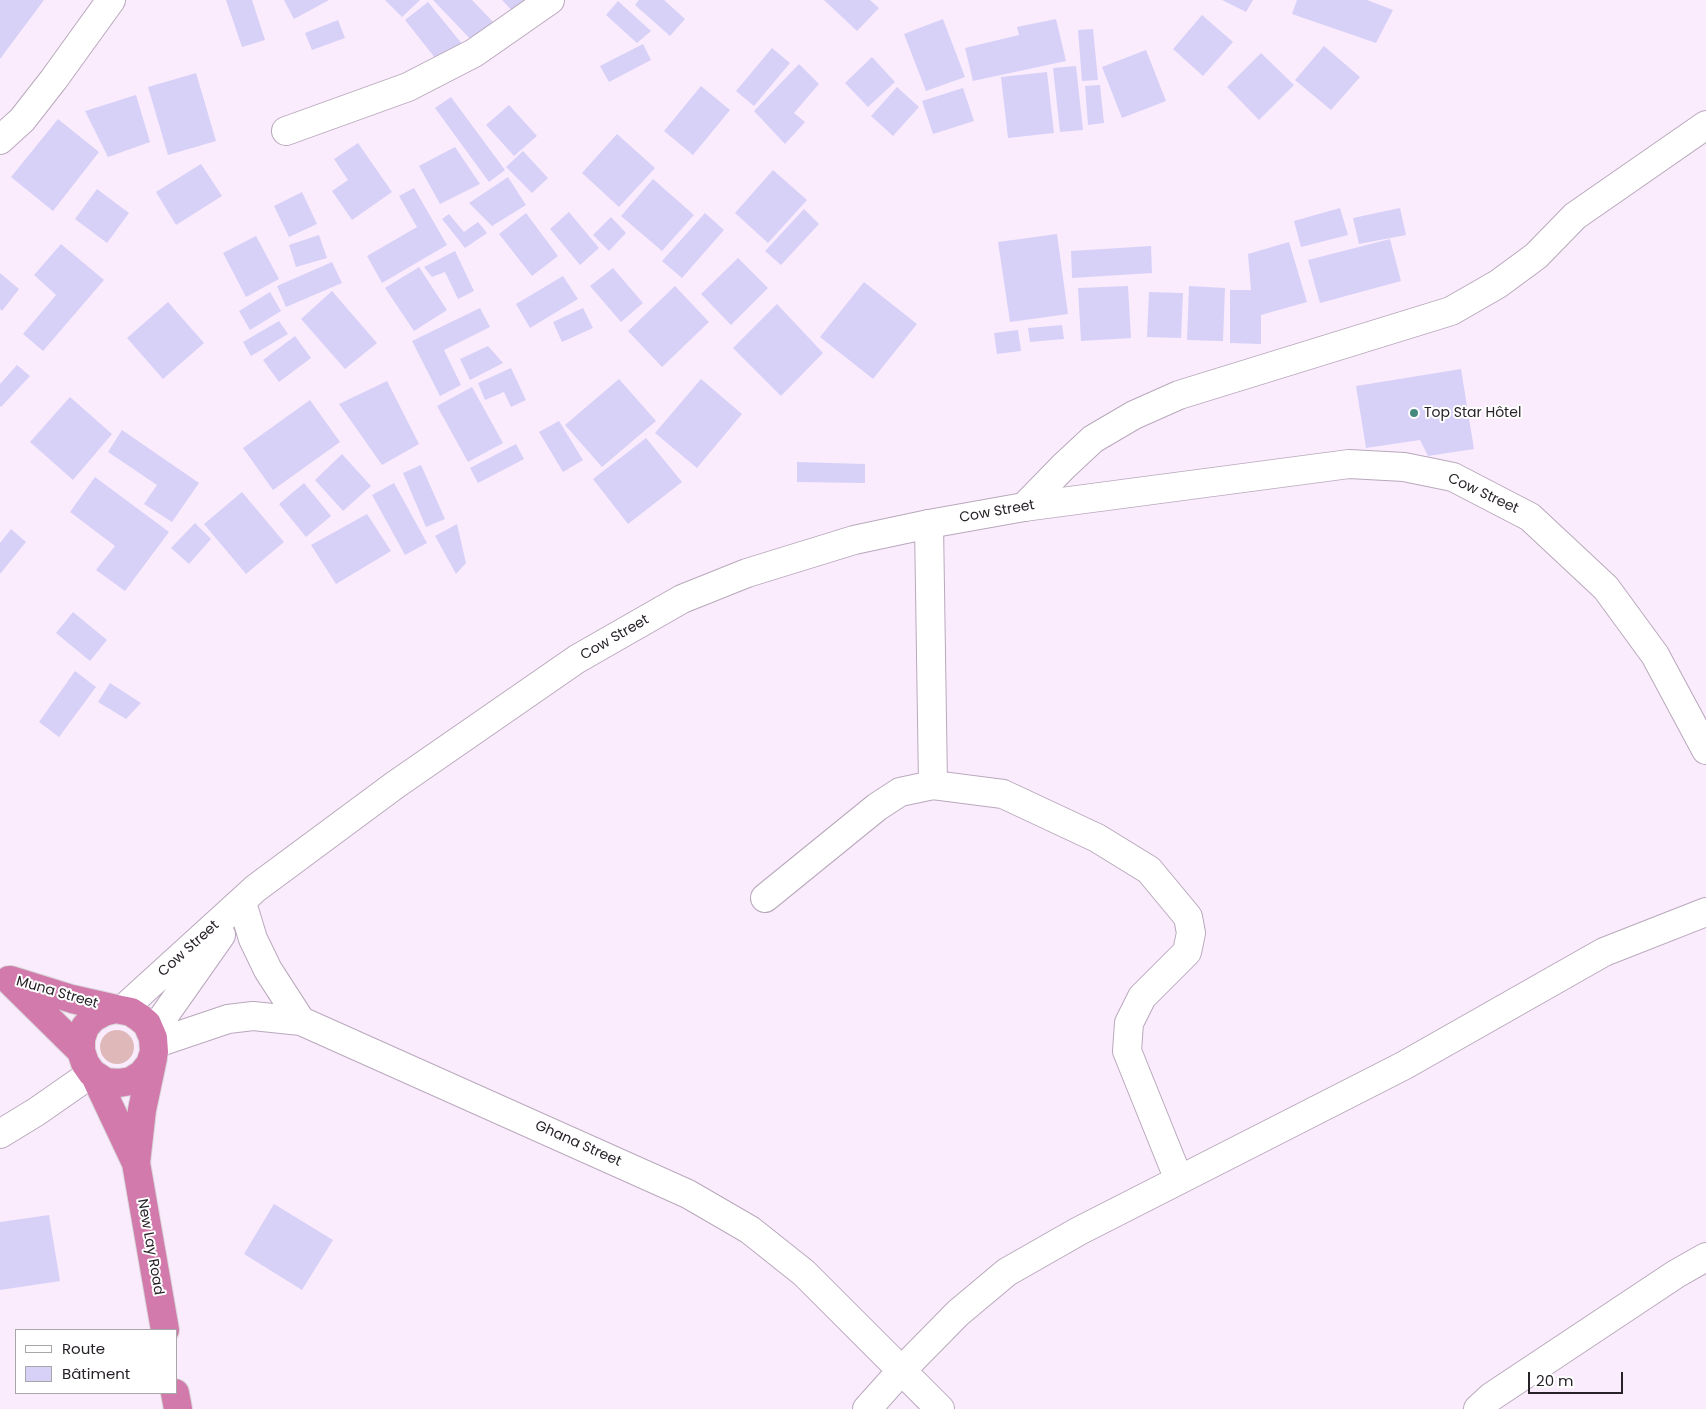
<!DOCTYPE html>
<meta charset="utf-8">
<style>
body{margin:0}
#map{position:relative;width:1706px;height:1409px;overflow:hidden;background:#faecfd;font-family:Poppins,sans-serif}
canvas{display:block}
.legend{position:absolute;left:15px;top:1329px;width:162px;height:65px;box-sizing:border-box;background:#fff;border:1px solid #a9a6a9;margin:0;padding:6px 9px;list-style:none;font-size:15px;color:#272128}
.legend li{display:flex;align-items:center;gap:10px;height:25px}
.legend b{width:25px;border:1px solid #a9a6a9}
.scale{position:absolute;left:1528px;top:1372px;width:95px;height:22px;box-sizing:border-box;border:2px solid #272128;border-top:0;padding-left:6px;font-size:15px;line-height:18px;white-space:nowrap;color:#272128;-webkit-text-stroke:4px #fff;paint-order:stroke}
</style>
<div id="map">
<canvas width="1706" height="1409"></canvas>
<ul class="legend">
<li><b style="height:6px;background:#fff"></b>Route</li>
<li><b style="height:14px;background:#d7d1f8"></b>Bâtiment</li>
</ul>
<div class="scale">20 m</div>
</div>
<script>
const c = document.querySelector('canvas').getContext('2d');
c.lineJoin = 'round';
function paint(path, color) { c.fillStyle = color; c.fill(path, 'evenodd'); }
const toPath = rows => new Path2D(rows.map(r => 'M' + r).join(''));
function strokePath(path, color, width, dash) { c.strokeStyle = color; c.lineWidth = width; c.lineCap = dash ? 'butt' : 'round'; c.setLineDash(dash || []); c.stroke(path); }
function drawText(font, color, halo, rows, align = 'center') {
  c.font = font + ' Poppins,sans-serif'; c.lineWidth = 4; c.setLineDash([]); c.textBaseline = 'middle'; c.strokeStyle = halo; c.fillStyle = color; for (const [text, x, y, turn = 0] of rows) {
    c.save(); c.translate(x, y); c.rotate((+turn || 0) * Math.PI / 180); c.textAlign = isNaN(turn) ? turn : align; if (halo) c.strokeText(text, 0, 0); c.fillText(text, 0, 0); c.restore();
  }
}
paint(toPath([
 '100 1047a17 17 0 1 1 34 0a17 17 0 1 1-34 0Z'
]), '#dfb9ba');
paint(toPath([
 [0,0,44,0,0,59],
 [226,0,252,0,265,40,242,47],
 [284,0,329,0,294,19],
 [385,0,420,0,402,17],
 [433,0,472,0,497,26,476,45],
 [502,0,536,0,521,20],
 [639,0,664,0,685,19,670,36,635,5],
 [824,0,870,0,879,8,857,31],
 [1222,0,1253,0,1246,12],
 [1297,0,1367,0,1393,10,1376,43,1292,14],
 [618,1,651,31,637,43,606,15],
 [428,2,467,50,443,68,405,20],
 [1202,15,1233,42,1203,76,1173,49],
 [943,19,965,77,926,91,904,34],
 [1056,19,1066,61,973,81,965,48,1019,35,1017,27],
 [338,20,345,38,312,50,305,33],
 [1093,29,1098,80,1082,81,1078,30],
 [643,44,651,60,609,82,600,66],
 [1324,46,1360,77,1331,110,1295,80],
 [772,48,790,63,754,106,736,91],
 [1146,50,1166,101,1122,118,1102,67],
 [1261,53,1294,85,1259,120,1227,87],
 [872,57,895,82,868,107,845,83],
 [799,64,819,84,794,113,805,122,785,144,754,111],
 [1076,66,1083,130,1060,132,1053,68],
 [1047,72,1054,133,1008,138,1001,77],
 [196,73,216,141,168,155,148,87],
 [1100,85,1104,123,1088,125,1085,86],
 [701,86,730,110,693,155,664,131],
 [897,87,919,107,893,136,871,116],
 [963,88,974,121,933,134,922,101],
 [136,95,150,142,108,157,85,111],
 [451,97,505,170,489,182,435,108],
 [509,105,537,136,514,156,486,125],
 [58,119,99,152,53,211,11,177],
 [617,134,655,168,619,207,582,173],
 [358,143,392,192,352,220,332,191,348,180,334,159],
 [455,147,480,184,440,204,419,166],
 [523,151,548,178,532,193,506,167],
 [201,164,222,196,176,225,156,192],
 [773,170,807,200,768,243,735,213],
 [508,177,526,205,492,226,469,203],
 [653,179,694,215,662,251,621,216],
 [414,188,447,245,382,283,367,256,417,227,399,196],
 [97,189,129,213,107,243,75,219],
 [302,192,317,224,289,237,274,206],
 [1340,208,1348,235,1301,247,1294,221],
 [1400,208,1406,235,1359,244,1353,218],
 [804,209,819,224,781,265,765,251],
 [569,212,599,248,580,265,550,229],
 [526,213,558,256,532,276,499,234],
 [705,213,724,230,682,278,662,261],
 [449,214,464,232,478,222,487,233,465,248,442,219],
 [611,217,626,233,609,251,593,235],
 [1057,234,1068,314,1010,322,998,242],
 [319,235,327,258,296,267,289,245],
 [256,236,279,279,246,297,223,253],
 [1390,239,1401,281,1320,303,1308,260],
 [1289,242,1307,302,1261,315,1261,344,1230,343,1230,290,1251,290,1248,254],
 [61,244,104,280,43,351,23,334,56,295,34,275],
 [1151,246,1152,273,1072,278,1071,251],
 [455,251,474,291,458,299,445,272,432,277,424,267],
 [738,258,768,288,731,325,701,294],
 [332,262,342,283,286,307,277,286],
 [419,267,447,310,414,331,385,288],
 [613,268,643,303,621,322,590,286],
 [0,273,19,289,2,311,0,309],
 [563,276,578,299,530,328,516,304],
 [864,282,917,324,873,379,820,337],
 [675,286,709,322,662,367,628,331],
 [1128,286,1131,338,1081,341,1078,288],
 [1189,286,1225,288,1223,341,1187,340],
 [332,291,377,343,345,369,301,319],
 [270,292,281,311,250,330,239,311],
 [1149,292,1183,293,1181,338,1147,337],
 [168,302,204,343,163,379,127,338],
 [777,304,823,353,781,396,733,348],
 [480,308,490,327,444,350,461,385,440,396,412,341],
 [583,308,593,328,562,342,553,322],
 [279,321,288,334,251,356,243,342],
 [1062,325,1064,339,1030,342,1028,328],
 [1018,330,1021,351,997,354,994,333],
 [295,336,311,358,279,382,263,360],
 [488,346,503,363,470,380,460,359],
 [17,365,30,376,1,407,0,406,0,384],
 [511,368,526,400,511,407,504,392,485,400,478,383],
 [1461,369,1474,449,1428,456,1420,440,1366,448,1356,386],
 [619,379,656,421,602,467,565,425],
 [701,379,742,414,697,468,655,433],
 [387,381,419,444,382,465,339,404],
 [472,387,503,443,468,462,437,406],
 [70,397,112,434,73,480,30,442],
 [310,400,340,442,273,490,243,448],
 [559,421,583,460,563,472,539,432],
 [122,430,199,483,172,522,144,504,157,485,108,452],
 [646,438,682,482,628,524,593,479],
 [516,444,524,459,478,483,470,468],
 [342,454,371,486,343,511,315,480],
 [797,462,865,464,865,483,797,482],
 [421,465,445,519,426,527,403,473],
 [95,477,169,532,125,591,96,570,115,546,70,512],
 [304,483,331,516,306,537,279,504],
 [394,483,427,543,405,555,372,495],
 [242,492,284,542,246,574,204,524],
 [367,514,391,551,336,584,311,545],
 [195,523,211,539,189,564,171,548],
 [457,524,466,563,456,574,435,536],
 [11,529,26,542,0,574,0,543],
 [73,612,107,640,90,661,56,633],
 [75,671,96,687,59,737,39,722],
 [110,683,141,703,126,719,98,702],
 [274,1204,333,1240,302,1290,244,1254],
 [49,1215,60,1281,0,1290,0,1222]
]), '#d7d1f8');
const minor = toPath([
 [286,131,408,87,474,53,550,0],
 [0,140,22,120,54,79,111,0],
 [1024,507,1064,466,1093,439,1134,415,1179,395,1451,311,1498,284,1536,256,1575,216,1706,125],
 [929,524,933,785],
 [765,898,877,807,900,792,933,785,1003,794,1097,838,1149,870,1188,917,1191,933,1187,952,1142,997,1129,1023,1127,1051,1179,1180],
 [0,1134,36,1112,92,1073],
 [867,1409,901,1371,958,1313,1007,1272,1079,1231,1403,1066,1604,952,1706,912],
 [1478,1409,1491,1397,1676,1274,1706,1257]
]);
const tertiary = toPath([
 [243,906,253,939,268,970,301,1021],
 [122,1010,256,888,395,785,577,659,682,599,747,573,854,540,929,524,1024,507,1349,464,1404,467,1453,477,1530,517,1606,588,1655,655,1706,750],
 [152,1033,221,935],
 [154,1044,228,1019,253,1016,301,1021,688,1194,750,1230,804,1273,940,1409]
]);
const trunk = toPath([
 [9,980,81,1051,85,1063,92,1073,106,1082,119,1083,131,1081,142,1074,150,1064,154,1052,153,1038,147,1024,140,1018,131,1012,116,1009,104,1012,93,1018,85,1027,81,1039,81,1051],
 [11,980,72,999,116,1009],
 [153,1058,142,1110,136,1163,165,1330],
 [95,1076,136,1163],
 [175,1393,178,1409]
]);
strokePath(minor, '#b9a8bc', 30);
strokePath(tertiary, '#b9a8bc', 30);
strokePath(trunk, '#d8d7d8', 30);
strokePath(minor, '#fff', 28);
strokePath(tertiary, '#fff', 28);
strokePath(trunk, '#d27aac', 28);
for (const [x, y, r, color] of [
 [1414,413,5,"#468a7f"]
]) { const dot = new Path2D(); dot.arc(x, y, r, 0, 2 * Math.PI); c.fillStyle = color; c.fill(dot); strokePath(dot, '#fff', 2); }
drawText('14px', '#272128', '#fff', [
 ["Top Star Hôtel",1424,413]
], 'left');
drawText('14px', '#272128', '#fff', [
 ["Cow Street",1483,494,25],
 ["Cow Street",997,512,-10],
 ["Cow Street",615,638,-30],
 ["Cow Street",189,949,-42],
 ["Muna Street",57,993,16],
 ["Ghana Street",578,1144,24],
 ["New Lay Road",150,1247,80]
]);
</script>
